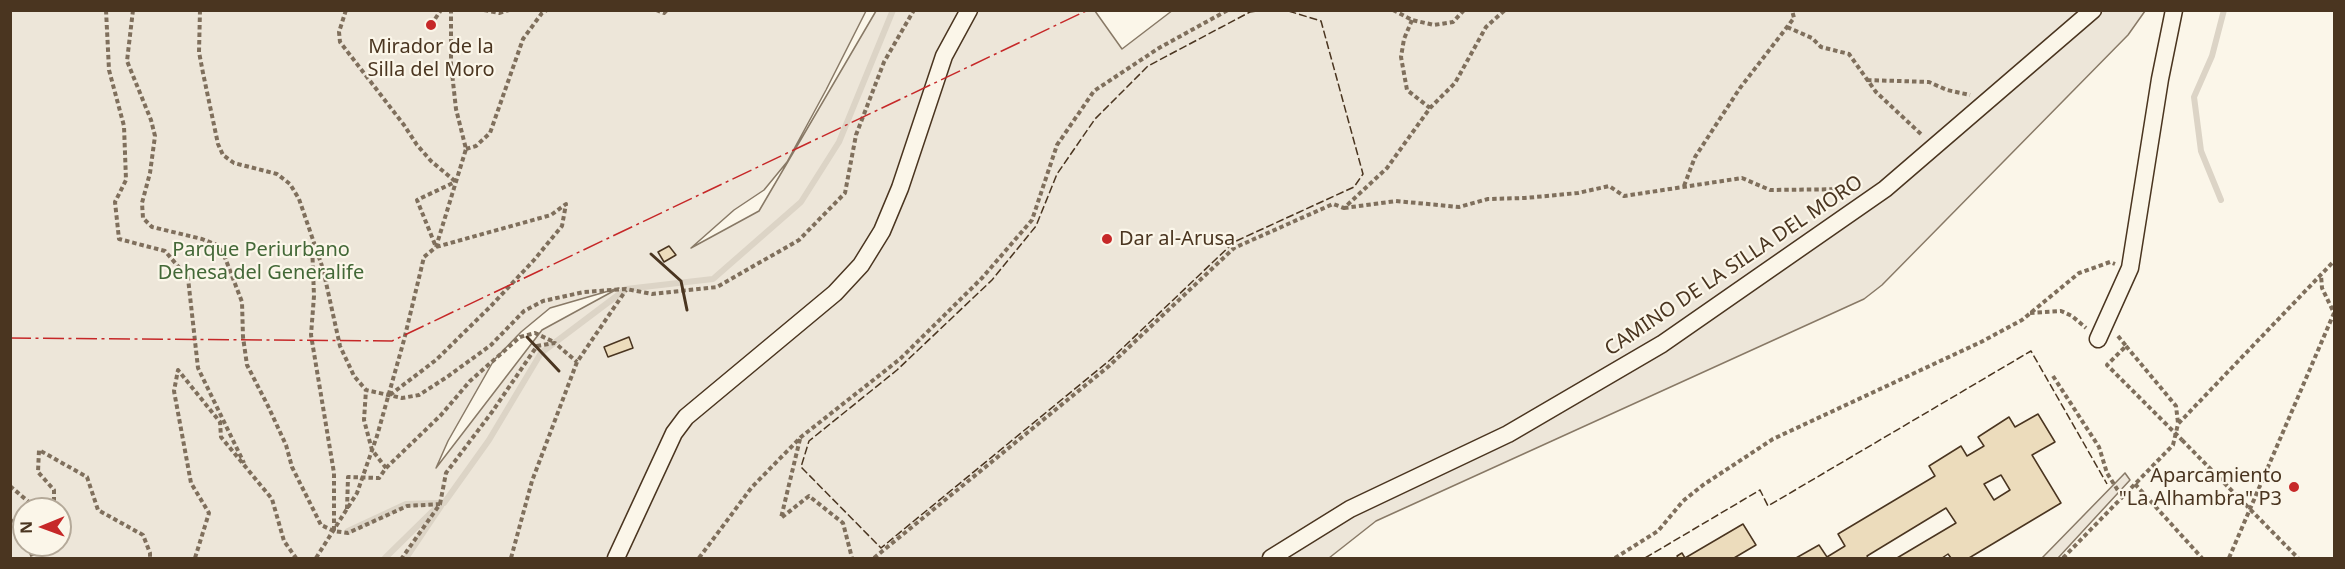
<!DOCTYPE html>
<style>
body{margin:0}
#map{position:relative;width:2345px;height:569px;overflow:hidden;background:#fbf6e9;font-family:"Noto Sans",sans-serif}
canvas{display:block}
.frame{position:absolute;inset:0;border:12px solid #4a3520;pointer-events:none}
.north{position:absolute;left:12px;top:497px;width:60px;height:60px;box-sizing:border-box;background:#fbf6e9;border:2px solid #b4a999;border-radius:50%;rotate:269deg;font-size:16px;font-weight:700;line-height:24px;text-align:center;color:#4a3520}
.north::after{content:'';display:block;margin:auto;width:21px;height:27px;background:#c62828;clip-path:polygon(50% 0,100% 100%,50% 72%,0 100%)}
</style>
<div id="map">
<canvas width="2345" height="569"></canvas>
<div class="frame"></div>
<div class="north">N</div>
</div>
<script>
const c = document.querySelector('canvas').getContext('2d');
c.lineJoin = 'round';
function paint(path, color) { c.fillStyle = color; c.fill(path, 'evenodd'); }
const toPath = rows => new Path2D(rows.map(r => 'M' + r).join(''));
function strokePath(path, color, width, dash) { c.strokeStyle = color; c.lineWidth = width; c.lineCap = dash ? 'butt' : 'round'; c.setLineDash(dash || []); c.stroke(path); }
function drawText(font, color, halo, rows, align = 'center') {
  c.font = font + ' "Noto Sans",sans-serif'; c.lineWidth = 4.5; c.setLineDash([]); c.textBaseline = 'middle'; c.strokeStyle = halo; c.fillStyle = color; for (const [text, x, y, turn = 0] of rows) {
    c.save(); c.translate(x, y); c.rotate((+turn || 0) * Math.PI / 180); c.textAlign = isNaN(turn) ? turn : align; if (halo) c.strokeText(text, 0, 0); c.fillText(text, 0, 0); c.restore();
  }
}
const green = toPath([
 [1173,10,2145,11,2128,35,1882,285,1864,299,1376,521,1329,558,11,558,10,11,866,11,826,90,787,162,764,190,734,210,691,248,759,211,876,11,1095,11,1122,49,1173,10],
 [619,288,542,330,436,468,448,441,494,360,521,332,550,308,619,288],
 [24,509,60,509,60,545,24,545,24,509],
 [2125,473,2130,480,2058,558,2042,558,2125,473]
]);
paint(green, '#ede6d9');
strokePath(green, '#887966', 1.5);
strokePath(toPath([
 [2221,200,2201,151,2194,97,2212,56,2224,10],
 [348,531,406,504,437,503],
 [385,558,440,504,444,503,489,440,541,353,626,289,713,279,801,202,839,142,893,10],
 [406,558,441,506]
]), '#dcd4c6', 6);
const building = toPath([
 [669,246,676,255,664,262,658,252,669,246],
 [629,337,633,348,608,357,604,347,629,337],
 [2038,414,2055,442,2032,455,2061,503,1969,558,1951,558,1948,554,1942,558,1897,558,1956,523,1946,508,1867,556,1868,558,1796,558,1819,545,1827,557,1845,546,1838,534,1935,476,1929,466,1961,446,1967,456,1984,446,1978,437,2009,417,2015,427,2038,414],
 [2001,475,2010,490,1994,500,1984,484,2001,475],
 [1743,524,1756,545,1734,558,1678,558,1677,556,1682,553,1685,558,1743,524]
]);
paint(building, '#ecdcbc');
strokePath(building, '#4a3520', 1.5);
const minor = toPath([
 [2098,339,2130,268,2160,79,2174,10],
 [616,558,674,433,686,417,835,293,861,265,882,231,900,188,944,56,969,10],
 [1271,558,1350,509,1508,434,1662,344,1885,189,2093,10]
]);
strokePath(minor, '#4a3520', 19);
strokePath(toPath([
 [106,10,109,70,124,126,126,180,115,202,119,239,165,251,188,278,198,368,244,463],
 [133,10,127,61,151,120,155,136,150,173,142,203,143,218,152,227,202,239,217,245,224,255,242,302,243,337,247,365,268,406,286,445,292,467,321,525,334,531,348,533,407,506,440,504,402,558],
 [200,10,199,52,203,73,218,144,223,155,234,163,277,174,290,184,299,199,323,269,340,346,354,376,366,390,402,398,419,395,447,377,491,345,524,311,543,301,584,292,626,289,652,294,717,287,799,240,845,193,856,135,884,62,914,10],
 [346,10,339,32,340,42,404,125,417,145,431,161,456,182],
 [484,10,499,13,509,10],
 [656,10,664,13,667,10],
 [1393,10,1412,20,1434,25,1453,22,1464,10],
 [1412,20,1404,39,1401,57,1407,90,1430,108],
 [431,25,441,10],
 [1787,27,1812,38,1821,47,1849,54,1876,92,1923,136],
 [1867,80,1929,82,1947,90,1970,95],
 [466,149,476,146,490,133,523,39,542,13,547,10],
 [1684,186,1695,157,1740,88,1794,18,1792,10],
 [1344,208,1396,201,1459,207,1488,199,1525,198,1578,193,1609,186,1624,196,1742,178,1770,190,1855,189],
 [312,243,314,296,311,335,334,473,334,530],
 [2030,313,2061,311,2072,316,2086,328],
 [2118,336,2126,346,2107,365,2164,422],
 [2126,346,2176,406,2178,423],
 [2053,376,2099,447,2107,473,2122,497],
 [390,395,436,360,490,307,534,260,562,226,566,204,551,215,436,247,417,200,455,182],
 [800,439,781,518,809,496,843,523,852,558],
 [2182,440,2298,558],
 [386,468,441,415,470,381,520,337,535,333,554,342],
 [2135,484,2202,558],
 [10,486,37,509],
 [440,504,446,473,492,412,537,346,555,343,577,362],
 [54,509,54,490,38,472,39,450,87,477,98,510,143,535,150,553,150,558],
 [347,509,348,477,379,478,386,468,372,450,364,420,366,390],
 [10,519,24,539],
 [28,545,33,558],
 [195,558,209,513,191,483,174,391,178,370,220,422,221,437,272,499,284,541,296,558],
 [316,558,357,493,377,436,404,340,424,257,436,247,466,149,456,109,451,64,451,10],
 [511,558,532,481,577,362,626,290],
 [699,558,752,487,801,437,900,359,982,278,1032,220,1057,145,1094,91,1159,48,1228,10],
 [874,558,1109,366,1234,248,1333,204,1344,208,1387,168,1430,108,1455,83,1486,27,1505,10],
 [1615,558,1658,531,1683,501,1703,485,1773,439,1981,342,2022,320,2079,273,2110,262,2115,264],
 [2063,558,2173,445,2178,424,2334,261],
 [2229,558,2334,313,2322,288,2321,275]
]), '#7f6f5c', 4, [4.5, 3]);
strokePath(minor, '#fbf6e9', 16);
strokePath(toPath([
 [2164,422,2182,440]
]), '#7f6f5c', 4, [4.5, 3]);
strokePath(toPath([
 [1266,10,1250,12,1148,66,1095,119,1057,174,1036,226,992,280,897,370,809,441,801,467,881,548,1110,360,1234,242,1354,187,1363,174,1321,21,1285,10],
 [1645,558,1760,490,1768,506,2031,351,2107,484]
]), '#4a3520', 1.5, [8, 3]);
strokePath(toPath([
 [651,254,681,281,687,310],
 [527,337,559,371]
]), '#4a3520', 3);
strokePath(toPath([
 [10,338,392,341,1088,10]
]), '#c62828', 1.5, [21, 4.5, 3, 4.5]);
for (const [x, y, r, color] of [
 [431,25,6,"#c62828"],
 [1107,239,6,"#c62828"],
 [2294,487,6,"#c62828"]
]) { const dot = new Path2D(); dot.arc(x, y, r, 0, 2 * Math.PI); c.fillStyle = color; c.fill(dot); strokePath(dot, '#fbf6e9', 2); }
drawText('20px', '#4a3520', '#fbf6e9', [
 ["Mirador de la",431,47],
 ["Silla del Moro",431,70],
 ["Dar al-Arusa",1119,239,"left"],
 ["Aparcamiento",2282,476,"right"],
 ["\"La Alhambra\" P3",2282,499,"right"]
]);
drawText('20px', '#436837', '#fbf6e9', [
 ["Parque Periurbano",261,250],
 ["Dehesa del Generalife",261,273]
]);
drawText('20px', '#4a3520', '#fbf6e9', [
 ["CAMINO DE LA SILLA DEL MORO",1734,266,-34]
]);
</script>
